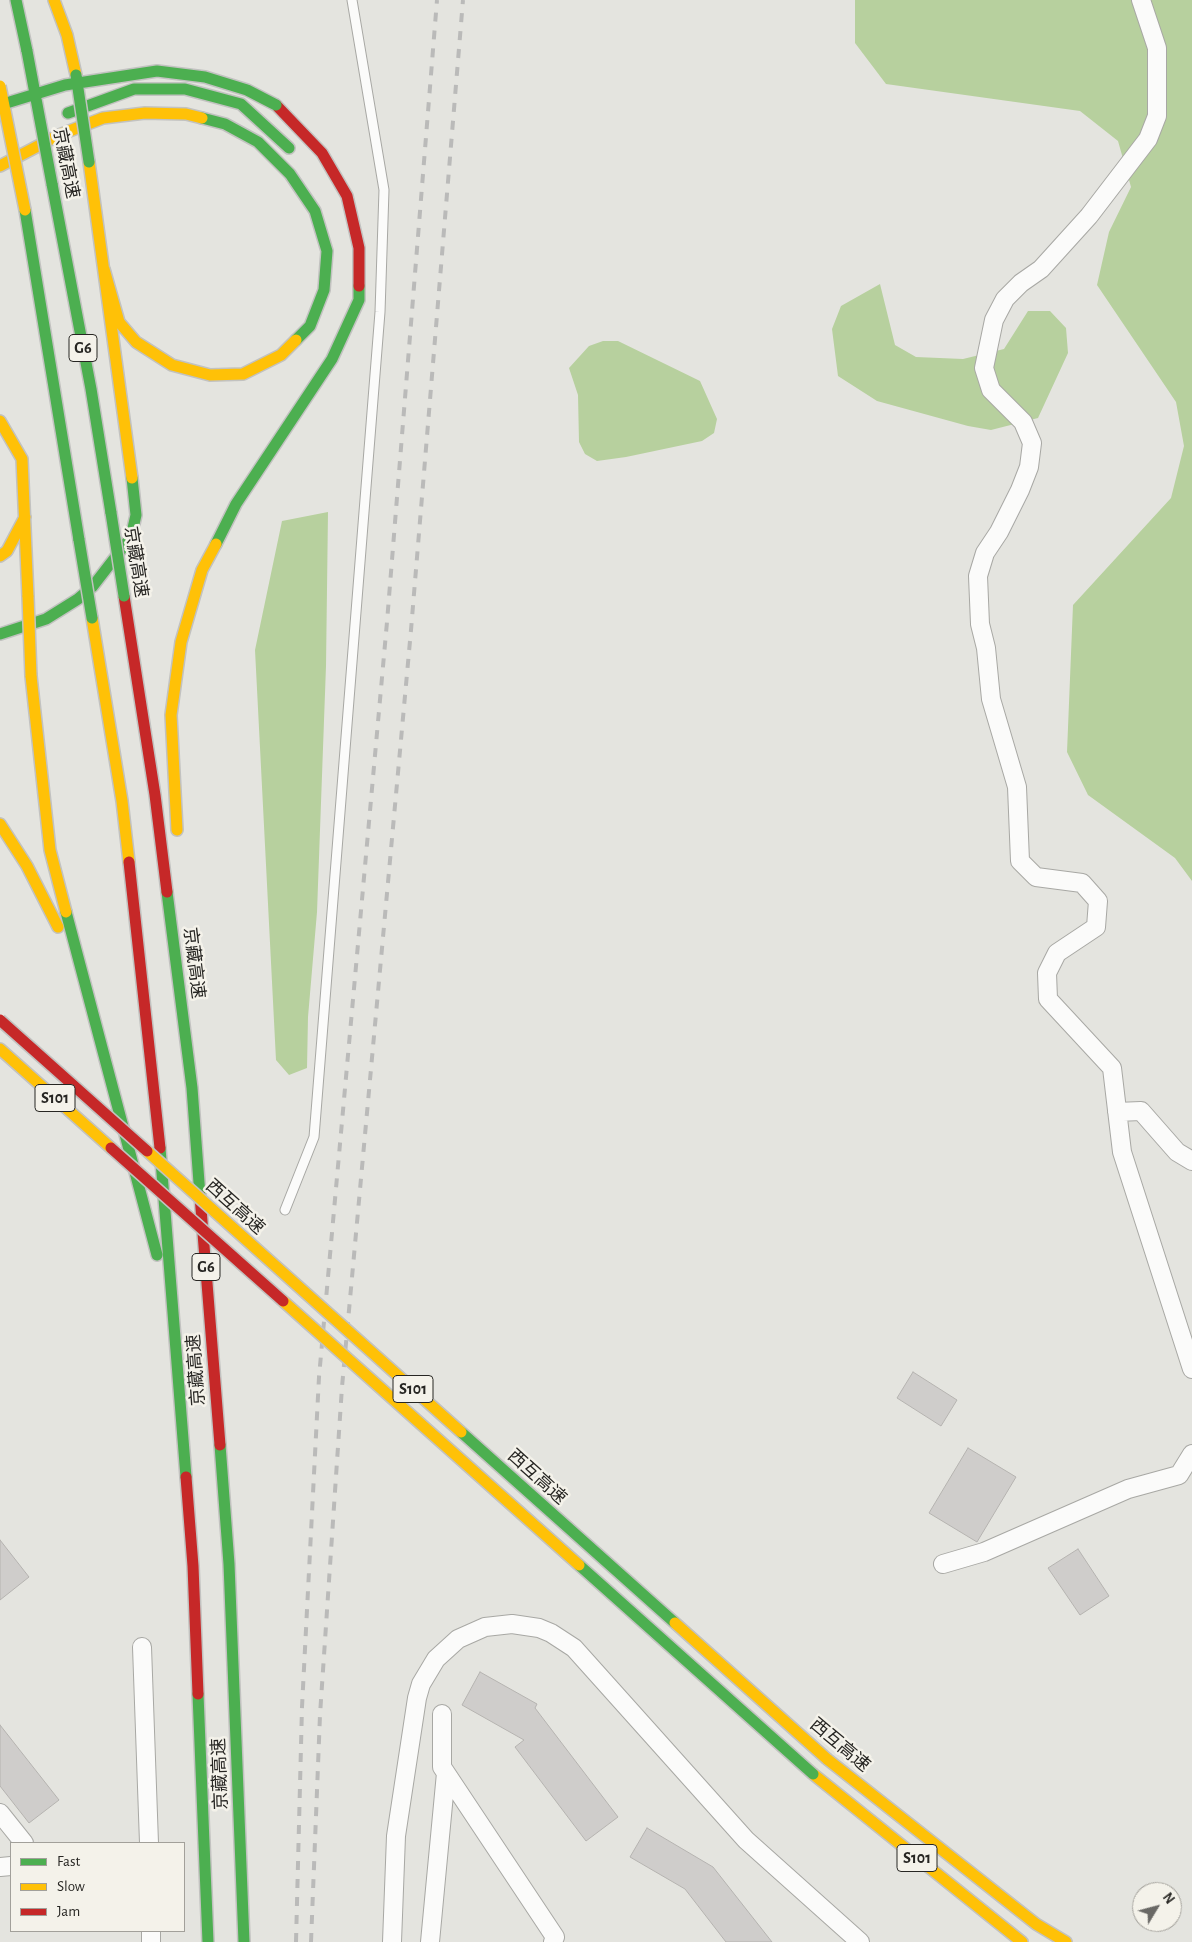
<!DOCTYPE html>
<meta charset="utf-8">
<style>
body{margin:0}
#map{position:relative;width:1192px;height:1942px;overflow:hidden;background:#e4e4df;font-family:"Alegreya Sans",sans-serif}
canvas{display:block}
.legend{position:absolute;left:10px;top:1842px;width:175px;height:90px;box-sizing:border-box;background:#f4f2ea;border:1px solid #a2a09a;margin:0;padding:6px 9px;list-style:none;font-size:15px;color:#272623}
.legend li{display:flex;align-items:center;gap:10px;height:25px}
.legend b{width:25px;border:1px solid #a2a09a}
.north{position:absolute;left:1132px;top:1882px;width:50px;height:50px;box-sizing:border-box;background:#f4f2ea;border:1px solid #a2a09a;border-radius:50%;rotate:53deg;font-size:14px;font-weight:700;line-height:20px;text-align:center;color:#272623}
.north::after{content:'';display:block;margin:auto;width:18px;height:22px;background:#696865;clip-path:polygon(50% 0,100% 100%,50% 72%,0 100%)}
</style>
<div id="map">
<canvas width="1192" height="1942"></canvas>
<ul class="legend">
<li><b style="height:6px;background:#4caf50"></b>Fast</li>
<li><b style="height:6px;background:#ffc107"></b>Slow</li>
<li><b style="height:6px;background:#c62828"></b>Jam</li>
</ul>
<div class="north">N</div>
</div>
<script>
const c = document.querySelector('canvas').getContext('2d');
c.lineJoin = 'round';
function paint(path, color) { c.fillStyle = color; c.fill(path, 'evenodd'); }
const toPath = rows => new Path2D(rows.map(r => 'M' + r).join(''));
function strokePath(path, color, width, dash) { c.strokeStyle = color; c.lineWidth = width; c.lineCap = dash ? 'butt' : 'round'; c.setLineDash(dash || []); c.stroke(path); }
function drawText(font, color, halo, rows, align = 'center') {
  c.font = font + ' "Alegreya Sans","Noto Sans SC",sans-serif'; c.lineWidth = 5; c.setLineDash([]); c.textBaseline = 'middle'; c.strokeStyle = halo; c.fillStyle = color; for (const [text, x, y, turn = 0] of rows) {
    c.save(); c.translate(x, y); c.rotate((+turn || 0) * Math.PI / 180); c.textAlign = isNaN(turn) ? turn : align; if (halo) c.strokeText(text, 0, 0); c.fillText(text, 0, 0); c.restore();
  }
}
paint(toPath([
 [855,0,1192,0,1192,881,1175,858,1088,795,1067,752,1073,605,1171,498,1184,446,1176,402,1097,285,1109,232,1131,187,1118,141,1080,111,886,84,855,43],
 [880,284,895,345,916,357,963,359,1004,349,1028,311,1050,311,1066,328,1068,353,1038,418,991,430,968,426,877,401,838,376,832,329,841,306],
 [603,341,618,341,700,381,717,419,714,433,702,441,626,457,597,461,585,454,579,442,578,395,569,368,589,346],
 [328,512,326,666,317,912,308,1017,307,1068,289,1075,276,1060,255,650,282,521]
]), '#b7d09e');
const building = toPath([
 [913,1372,957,1400,941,1426,897,1398,913,1372],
 [968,1448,1016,1477,977,1542,929,1513,968,1448],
 [0,1540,29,1577,0,1600,0,1540],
 [1078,1549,1109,1596,1080,1615,1048,1568,1078,1549],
 [480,1672,537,1704,535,1708,618,1817,586,1841,515,1747,524,1740,462,1705,480,1672],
 [0,1725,59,1800,29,1823,0,1786,0,1725],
 [647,1828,713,1867,772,1942,726,1942,685,1889,630,1857,647,1828]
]);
paint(building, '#cfcdcb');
strokePath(building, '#b5b3b0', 1);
const lane = toPath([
 [285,1210,314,1137,380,312,384,190,352,0]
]);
const street = toPath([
 [1141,0,1157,48,1157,116,1148,139,1089,216,1041,269,1021,283,1005,299,994,320,984,368,991,390,1023,422,1032,443,1029,467,1020,490,999,532,985,553,978,576,980,624,986,648,991,699,1017,787,1020,861,1036,877,1082,883,1098,901,1096,927,1057,953,1047,973,1048,999,1112,1068,1122,1152,1192,1369],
 [1117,1112,1141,1111,1177,1152,1192,1161],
 [943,1564,984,1552,1128,1489,1179,1475,1192,1454],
 [142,1647,149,1843],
 [442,1714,442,1767,555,1937,553,1942],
 [0,1813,24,1843],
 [0,1867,11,1866],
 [151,1931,151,1942],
 [392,1942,396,1836,417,1698,421,1684,436,1659,458,1639,485,1627,512,1624,539,1628,551,1633,574,1648,746,1840,860,1942],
 [430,1942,446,1773]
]);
const fast = toPath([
 [16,0,27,51],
 [68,113,134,89,185,89,241,104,289,148],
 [202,118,225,124,258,142,290,174,315,211,327,251,324,290,310,326,296,340],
 [52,184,91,389,111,513],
 [25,210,79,540],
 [216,544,236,504,332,359,359,300,359,286],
 [0,634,46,619,78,599,93,586,131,537,136,515,132,478],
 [167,892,192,1088,200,1196],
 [66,912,157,1255],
 [160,1148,186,1477],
 [220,1445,229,1564,244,1942],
 [198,1694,208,1942]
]);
const slow = toPath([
 [54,0,67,35,76,75],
 [89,162,132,478],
 [0,166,59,135,103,118,145,113,186,114,202,118],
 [104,269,119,322,136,342,172,365,210,375,243,374,281,355,296,340],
 [0,421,22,459,28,597],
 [0,556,7,551,25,517],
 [92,618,122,801,129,862],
 [31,676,50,850,66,912],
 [0,824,27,866,58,927],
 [177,830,171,715,181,642,202,570,216,544],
 [0,1049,111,1148],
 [827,1759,1036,1924,1066,1942],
 [813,1774,1022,1942]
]);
const jam = toPath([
 [276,105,322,153,347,196,359,248,359,286],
 [124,596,155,795,167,892],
 [129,862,160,1148],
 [200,1196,220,1445],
 [186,1477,193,1566,198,1694]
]);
strokePath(lane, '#a8a8a4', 11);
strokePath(street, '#a8a8a4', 20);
strokePath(fast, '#c2c2c0', 14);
strokePath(slow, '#c2c2c0', 14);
strokePath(jam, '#c2c2c0', 14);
strokePath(lane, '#fbfbfa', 9);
strokePath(street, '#fbfbfa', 18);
strokePath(fast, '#4caf50', 11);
strokePath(slow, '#ffc107', 11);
strokePath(jam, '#c62828', 11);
strokePath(toPath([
 [296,1942,302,1707,319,1377,387,622,437,0],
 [311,1942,320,1715,342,1387,411,630,463,0]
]), '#babab9', 4, [9, 9]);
const fastBridge = toPath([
 [27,51,52,184],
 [76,75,89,162],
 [0,105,65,85,157,71,205,77,247,90,276,105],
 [111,513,124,596],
 [79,540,92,618],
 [461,1432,675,1623],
 [579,1565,813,1774]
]);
const slowBridge = toPath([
 [0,86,25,210],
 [28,597,31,676],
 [147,1151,461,1432],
 [283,1301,579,1565],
 [675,1623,827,1759]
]);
const jamBridge = toPath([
 [0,1020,147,1151],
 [111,1148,283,1301]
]);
strokePath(fastBridge, '#c2c2c0', 14, []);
strokePath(slowBridge, '#c2c2c0', 14, []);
strokePath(jamBridge, '#c2c2c0', 14, []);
strokePath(fastBridge, '#4caf50', 11);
strokePath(slowBridge, '#ffc107', 11);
strokePath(jamBridge, '#c62828', 11);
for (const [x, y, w] of [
 [83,348,28],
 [55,1098,40],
 [206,1267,28],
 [413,1389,40],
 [917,1858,40]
]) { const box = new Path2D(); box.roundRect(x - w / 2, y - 13.5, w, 27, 4); c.fillStyle = '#f4f2ea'; c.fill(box); strokePath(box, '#272623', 1); }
drawText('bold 16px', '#272623', null, [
 ["G6",83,348],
 ["S101",55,1098],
 ["G6",206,1267],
 ["S101",413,1389],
 ["S101",917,1858]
]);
drawText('18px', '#272623', '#f4f2ea', [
 ["京藏高速",66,163,79],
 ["京藏高速",136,562,81],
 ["京藏高速",194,963,83],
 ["西互高速",235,1207,42],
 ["京藏高速",196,1370,-94],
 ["西互高速",537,1477,42],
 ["西互高速",840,1745,40],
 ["京藏高速",220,1774,-92]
]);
</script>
